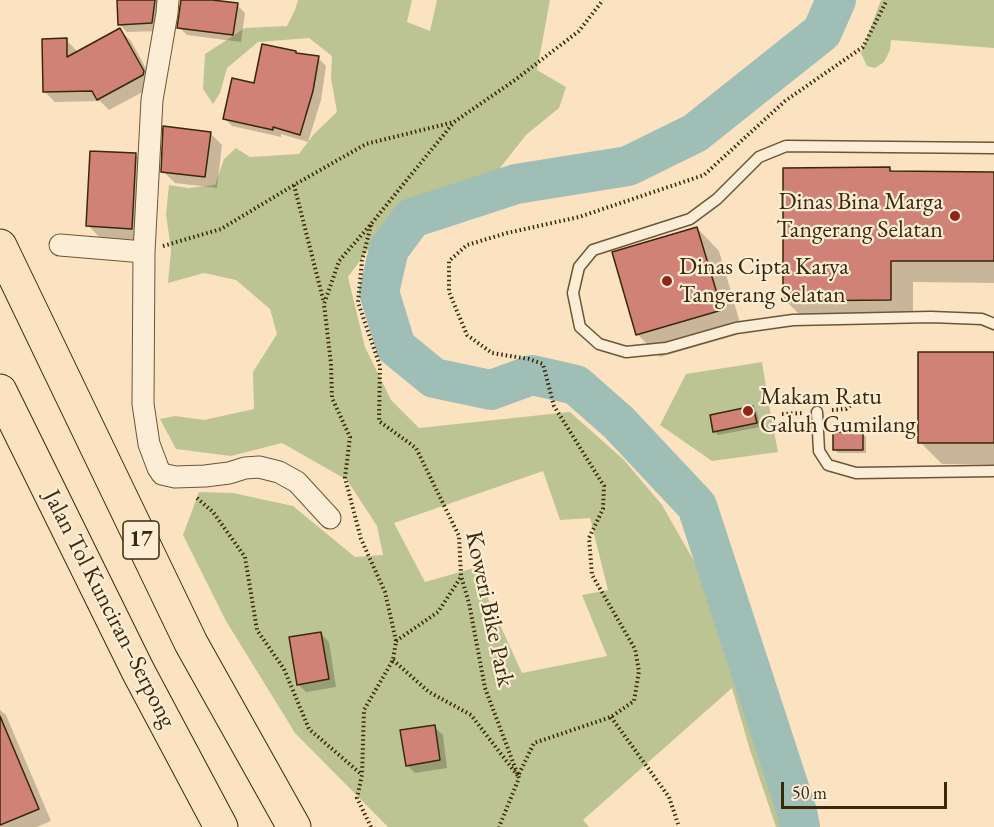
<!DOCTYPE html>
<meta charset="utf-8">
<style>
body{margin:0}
#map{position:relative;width:994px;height:827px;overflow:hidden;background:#fbe3c1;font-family:"EB Garamond",serif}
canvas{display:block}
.scale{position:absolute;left:781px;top:782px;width:166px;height:27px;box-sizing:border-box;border:3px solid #3b2709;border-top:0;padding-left:8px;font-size:18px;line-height:21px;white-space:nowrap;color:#3b2709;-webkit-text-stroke:4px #fcedd7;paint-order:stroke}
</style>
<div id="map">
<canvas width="994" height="827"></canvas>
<div class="scale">50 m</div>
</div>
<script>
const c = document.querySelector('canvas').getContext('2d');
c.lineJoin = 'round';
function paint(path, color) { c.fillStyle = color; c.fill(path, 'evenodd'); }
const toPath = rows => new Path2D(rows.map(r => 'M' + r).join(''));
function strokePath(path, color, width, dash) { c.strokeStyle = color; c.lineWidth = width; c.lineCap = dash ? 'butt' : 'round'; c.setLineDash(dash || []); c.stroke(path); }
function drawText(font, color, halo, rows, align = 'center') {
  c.font = font + ' "EB Garamond",serif'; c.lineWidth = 4.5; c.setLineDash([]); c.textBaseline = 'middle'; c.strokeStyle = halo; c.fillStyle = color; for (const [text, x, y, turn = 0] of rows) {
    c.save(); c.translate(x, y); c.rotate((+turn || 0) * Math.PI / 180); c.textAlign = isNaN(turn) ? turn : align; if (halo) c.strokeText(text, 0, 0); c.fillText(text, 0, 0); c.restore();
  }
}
paint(toPath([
 [298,0,412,0,407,22,430,31,437,0,550,0,537,70,566,87,559,108,526,135,496,173,425,194,396,212,348,277,365,347,391,400,419,428,570,412,624,460,662,505,715,598,784,827,776,827,750,750,732,688,583,820,589,827,388,827,295,733,226,621,183,535,199,492,233,493,293,506,355,557,383,555,377,526,347,480,282,443,231,456,176,449,160,419,175,416,204,420,254,409,253,372,277,334,270,309,236,280,204,273,168,283,171,250,166,214,169,185,188,188,215,185,224,159,236,148,250,157,299,154,314,134,337,112,331,78,332,56,309,38,258,42,227,68,220,93,213,104,203,89,205,54,245,28,287,26,295,10],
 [543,471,560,520,590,518,608,590,582,595,607,656,522,673,474,568,425,582,394,523],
 [881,0,994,0,994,48,891,40,890,50,884,62,875,68,867,66,861,53],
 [762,362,769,405,778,452,712,461,660,425,686,374]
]), '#bdc494');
paint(toPath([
 [118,0,164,0,160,31,127,32,119,24],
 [182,0,201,0,237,5,245,13,241,42,187,35,179,27],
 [120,30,131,41,154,83,154,86,109,110,100,101,55,102,44,91,66,40,77,51,77,53],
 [297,54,318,58,326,66,321,100,308,142,281,134,281,137,232,126,224,118,255,84],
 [210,133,222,145,217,188,175,183,163,171],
 [136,155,148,167,144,240,100,238,88,225],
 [890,169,893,172,994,173,994,283,913,282,913,322,807,322,785,300],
 [697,228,719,251,743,333,660,357,637,334],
 [994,354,994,465,942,464,920,442],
 [753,408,757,412,760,427,718,435,714,431],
 [862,433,866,437,866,453,838,453,834,449],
 [321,634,329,642,336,687,306,692,298,684],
 [0,710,6,715,51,821,37,827,0,827],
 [434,727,443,735,447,768,415,773,407,765]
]), '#0003');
strokePath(toPath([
 [800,827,797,812,697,506,619,423,576,385,532,375,491,390,434,378,396,347,379,292,389,249,412,218,516,184,628,166,695,133,822,32,836,0]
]), '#9fbeb5', 40);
const building = toPath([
 [117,0,155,0,152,23,118,25,117,0],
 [181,0,212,0,238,3,233,35,177,28,181,0],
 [120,28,144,71,143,75,97,100,92,91,43,92,42,39,67,38,67,57,120,28],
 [262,44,296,51,296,53,319,56,313,91,300,135,273,127,273,130,223,119,232,78,254,83,262,44],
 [163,126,211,132,205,177,161,172,163,126],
 [90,151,136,153,132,229,86,226,90,151],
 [890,167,890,171,994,172,994,261,891,261,891,300,783,301,783,168,890,167],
 [697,227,722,310,636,335,612,252,697,227],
 [918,352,994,352,994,443,918,443,918,352],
 [753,406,757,423,713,432,710,415,753,406],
 [833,432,863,432,863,450,833,450,833,432],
 [321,632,329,679,297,685,289,637,321,632],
 [0,716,39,809,0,825,0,716],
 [435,725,440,760,406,766,400,730,435,725]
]);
paint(building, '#cf8275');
strokePath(building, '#3b2709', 1.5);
const lane = toPath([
 [994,148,786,146,759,157,717,199,690,219,593,250,579,267,573,293,580,327,599,344,626,352,666,348,736,328,793,320,931,317,982,319,994,324],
 [817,412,819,451,828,465,856,473,994,471]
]);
const street = toPath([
 [168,0,167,13,152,100,144,252,143,404,149,444,158,468,162,474,175,477,205,476,229,473,245,468,259,467,279,472,297,482,330,518],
 [60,245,144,252]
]);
const highway = toPath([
 [0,246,191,643,294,827],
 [0,391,138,671,221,827]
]);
strokePath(lane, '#6b5637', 13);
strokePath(street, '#6b5637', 23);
strokePath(highway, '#3b2709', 35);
strokePath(toPath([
 [294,185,324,303],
 [371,225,362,261,358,302,380,366,379,421,416,448,459,536,461,576,469,603,485,688,519,778,499,827],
 [163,246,221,229,294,185,366,144,454,122,515,80,579,31,603,0],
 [832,410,846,409,865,394],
 [782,414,804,413],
 [197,498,213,512,245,557,257,630,284,669,309,729,361,774],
 [396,641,438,612,461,577],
 [393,660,429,692,471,715,518,776,534,743,611,717,634,701,639,671,635,649,592,575,589,538,603,509,604,486,554,406,543,364,529,359,492,353,467,335,449,292,449,261,467,245,507,233,579,217,704,175,785,101,863,47,887,0],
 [611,717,669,797,679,827],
 [371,827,357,798,362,775,364,710,393,660,396,641,385,592,361,539,345,478,350,437,332,398,331,364,324,304,339,261,371,224,454,122]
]), '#3b2709', 4, [1.5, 3]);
strokePath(lane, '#fcedd7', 10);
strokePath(street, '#fcedd7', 21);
strokePath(highway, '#fbe3c1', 33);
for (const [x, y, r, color] of [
 [955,216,6,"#8f2418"],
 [667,281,6,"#8f2418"],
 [748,411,6,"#8f2418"]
]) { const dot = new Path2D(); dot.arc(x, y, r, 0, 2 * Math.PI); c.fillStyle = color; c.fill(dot); strokePath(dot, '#fcedd7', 2); }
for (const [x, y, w] of [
 [141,540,36]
]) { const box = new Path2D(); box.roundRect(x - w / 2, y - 19, w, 38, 4.5); c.fillStyle = '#fcedd7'; c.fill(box); strokePath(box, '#3b2709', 1.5); }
drawText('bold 22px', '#3b2709', null, [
 ["17",141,540]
]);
drawText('24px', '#3b2709', '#fcedd7', [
 ["Dinas Bina Marga",943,202,"right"],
 ["Tangerang Selatan",943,230,"right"],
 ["Dinas Cipta Karya",679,267],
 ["Tangerang Selatan",679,295],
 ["Makam Ratu",760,397],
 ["Galuh Gumilang",760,425]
], 'left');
drawText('24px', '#3b2709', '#fcedd7', [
 ["Jalan Tol Kunciran–Serpong",109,609,63],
 ["Koweri Bike Park",489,609,78]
]);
</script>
